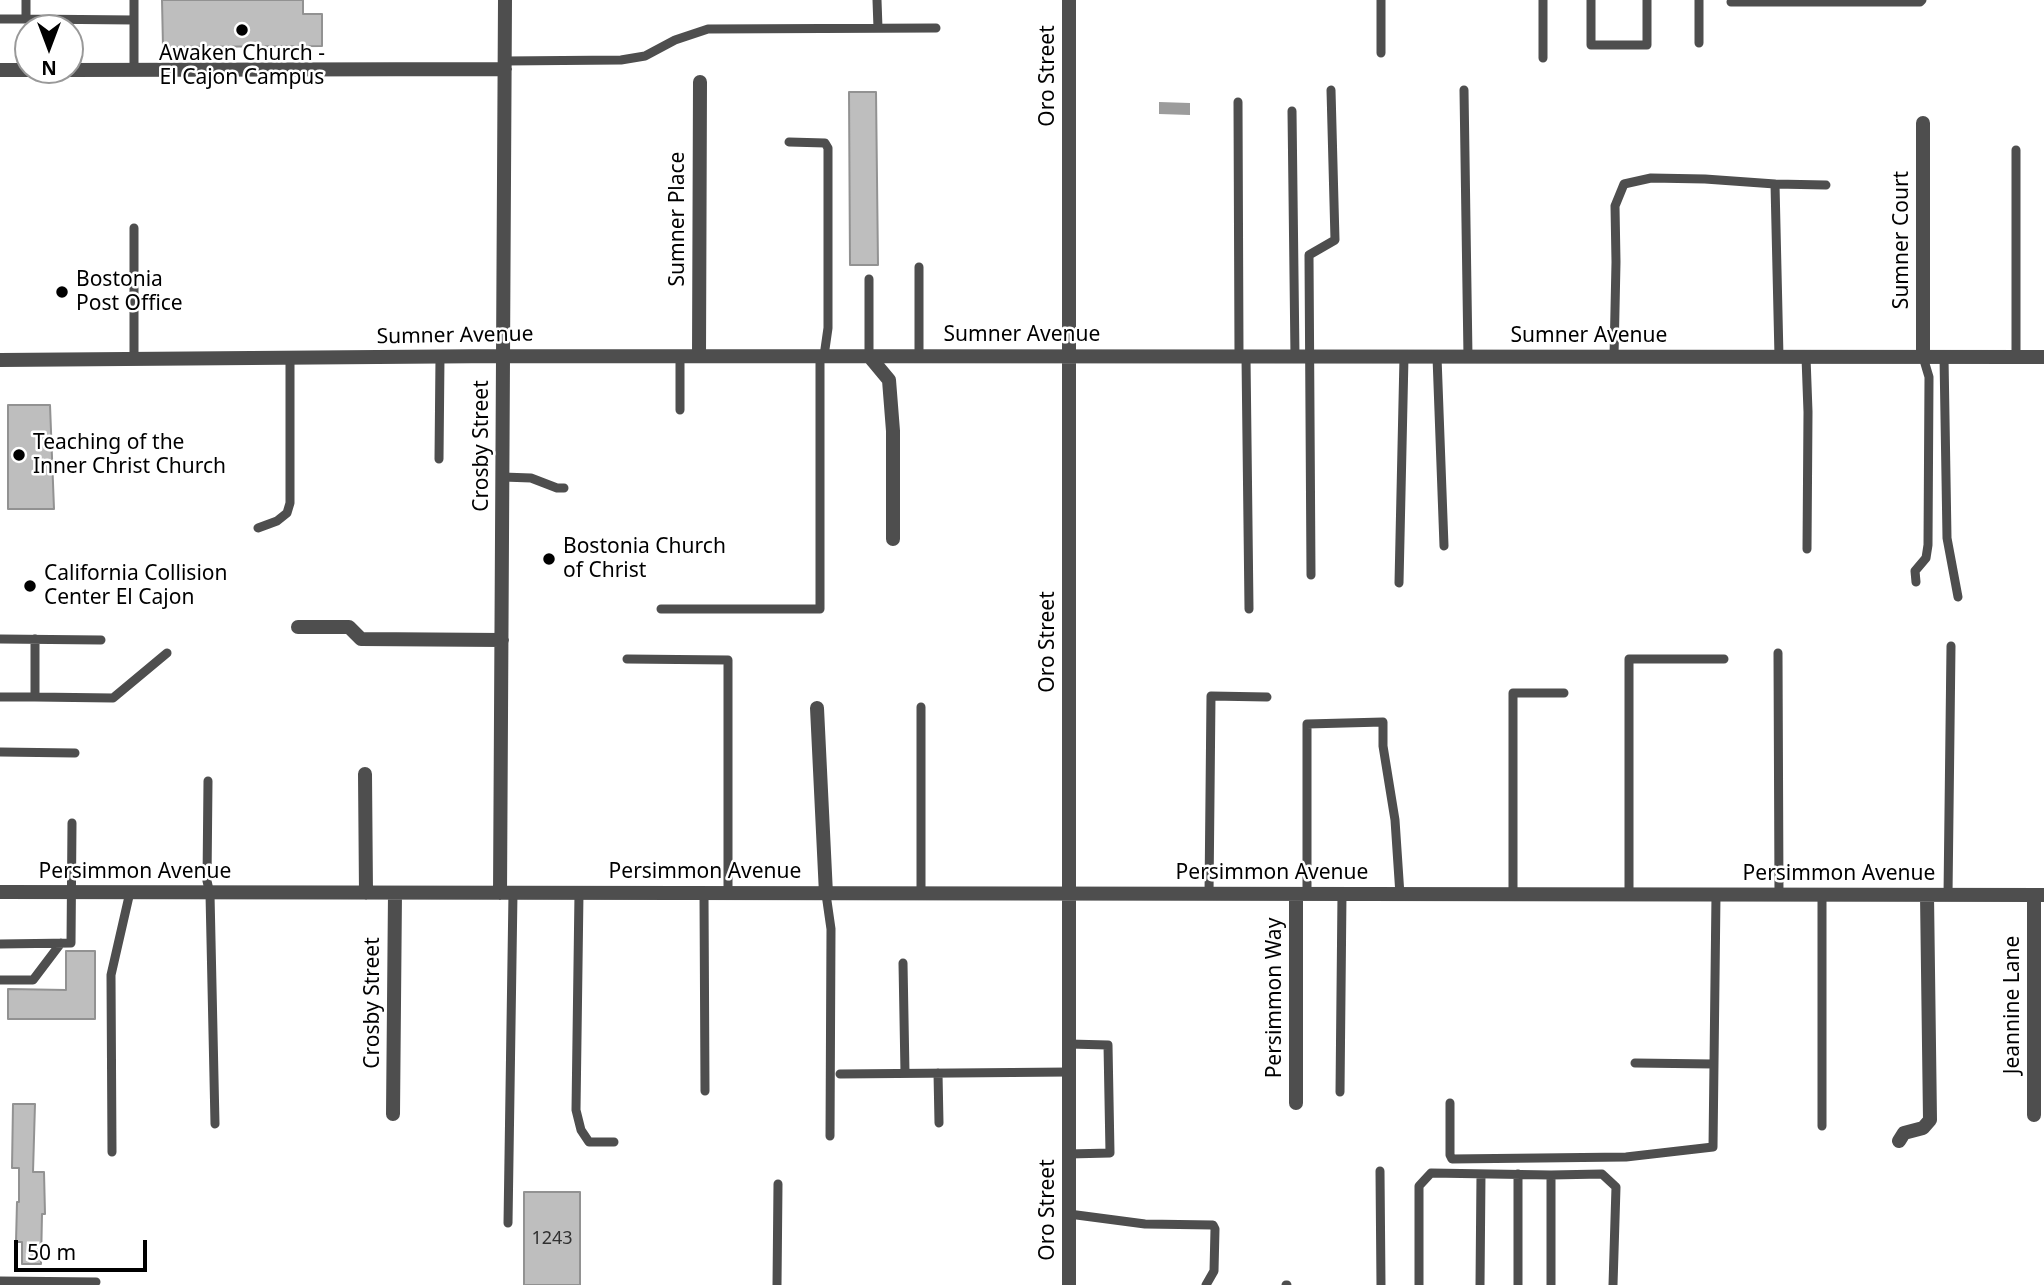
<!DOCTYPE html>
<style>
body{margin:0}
#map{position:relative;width:2044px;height:1285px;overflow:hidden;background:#fff;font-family:"Noto Sans",sans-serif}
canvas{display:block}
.north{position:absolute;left:14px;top:14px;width:70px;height:70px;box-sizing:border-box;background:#fff;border:2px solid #999;border-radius:50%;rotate:180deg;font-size:19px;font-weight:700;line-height:28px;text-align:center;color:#000}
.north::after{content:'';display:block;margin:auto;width:24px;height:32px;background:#000;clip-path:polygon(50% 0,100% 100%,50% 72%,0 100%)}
.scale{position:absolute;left:14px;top:1240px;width:133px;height:32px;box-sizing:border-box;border:4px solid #000;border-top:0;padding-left:9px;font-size:21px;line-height:24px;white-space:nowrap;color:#000;-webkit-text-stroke:5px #fff;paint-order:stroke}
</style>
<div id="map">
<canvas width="2044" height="1285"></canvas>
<div class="north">N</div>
<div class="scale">50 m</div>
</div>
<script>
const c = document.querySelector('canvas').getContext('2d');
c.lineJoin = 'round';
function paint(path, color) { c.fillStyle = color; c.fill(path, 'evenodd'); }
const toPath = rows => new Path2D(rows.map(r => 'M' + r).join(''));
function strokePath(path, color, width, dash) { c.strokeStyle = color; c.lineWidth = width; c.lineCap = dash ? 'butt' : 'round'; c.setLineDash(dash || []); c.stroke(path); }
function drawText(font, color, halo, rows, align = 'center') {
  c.font = font + ' "Noto Sans",sans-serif'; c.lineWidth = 5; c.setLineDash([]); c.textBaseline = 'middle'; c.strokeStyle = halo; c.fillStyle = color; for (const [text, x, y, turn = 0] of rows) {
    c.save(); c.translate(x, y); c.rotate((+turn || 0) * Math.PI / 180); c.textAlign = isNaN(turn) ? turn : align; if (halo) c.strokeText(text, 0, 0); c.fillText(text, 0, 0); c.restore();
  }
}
paint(toPath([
 [1159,102,1190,103,1190,115,1159,114]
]), '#9c9c9c');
const building = toPath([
 [162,0,303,0,303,14,322,14,322,46,163,47,162,0],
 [849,92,876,92,878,265,850,265,849,92],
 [8,405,50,405,54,509,8,509,8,405],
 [66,951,95,951,95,1019,8,1019,8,989,66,990,66,951],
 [13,1104,35,1104,33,1172,44,1172,45,1214,42,1214,41,1264,22,1264,22,1242,16,1242,17,1202,19,1202,19,1168,12,1168,13,1104],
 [524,1192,580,1192,580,1285,524,1285,524,1192]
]);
paint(building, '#bebebe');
strokePath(building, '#929292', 2);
strokePath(toPath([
 [134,0,134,69],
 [877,0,878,28],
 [1381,0,1381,53],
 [1543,0,1543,58],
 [1591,0,1591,45,1647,45,1647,0],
 [1699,0,1699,43],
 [1731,2,1920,2,1922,0],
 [0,19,26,19,26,0],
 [26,19,134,20],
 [505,61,621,60,645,56,675,40,708,29,936,28],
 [1464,90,1468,357],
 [1238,102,1239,357],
 [1292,111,1295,357],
 [789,142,825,143,828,148,828,328,824,356],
 [2016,150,2016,357],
 [1775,184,1826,185],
 [134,228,134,360],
 [919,267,919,356],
 [869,279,869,356],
 [680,356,680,410],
 [1246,357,1249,609],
 [1437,357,1444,546],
 [1614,357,1616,262,1615,206,1624,184,1651,178,1705,179,1775,184,1779,357],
 [1806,357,1808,412,1807,549],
 [1944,357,1947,538,1958,597],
 [439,459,440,357],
 [503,477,531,478,557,488,564,488],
 [258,528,277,521,287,513,290,503,290,359],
 [1311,575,1309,255,1335,240,1331,90],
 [1916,582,1915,571,1926,558,1928,545,1929,377,1923,357],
 [1399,583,1404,357],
 [661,609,820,609,820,356],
 [0,639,101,640],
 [35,639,35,697,113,698,167,653],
 [1778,653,1779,895],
 [627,659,728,660,728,894],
 [0,697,35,697],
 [921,707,921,894],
 [0,752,75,753],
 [208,781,207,881,210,894,215,1124],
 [579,893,576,1110,581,1130,589,1142,614,1142],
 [704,894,705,1091],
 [826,894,831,929,830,1136],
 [1209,894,1211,696,1267,697],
 [1307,894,1307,724,1383,722,1383,746,1395,820,1400,895],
 [1513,895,1513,693,1564,693],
 [1629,895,1629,659,1724,659],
 [1822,895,1822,1126],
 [1948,895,1951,646],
 [0,944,71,943,72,823],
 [903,963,905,1073],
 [0,980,33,980,61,943],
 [1069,1044,1108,1045,1110,1153,1069,1154],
 [1635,1063,1713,1064],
 [938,1073,939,1123],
 [840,1074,1069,1072],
 [1340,1092,1342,894],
 [1450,1103,1450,1155,1452,1159,1626,1157,1713,1147,1716,895],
 [112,1152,111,975,130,892],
 [1380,1171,1381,1285],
 [1518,1174,1518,1285],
 [1551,1175,1602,1174,1616,1187,1613,1285],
 [1069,1214,1145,1224,1213,1225,1215,1229,1214,1271,1206,1285],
 [508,1223,513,893],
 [0,1281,96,1282],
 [777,1285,778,1184],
 [1286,1285,1287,1285],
 [1419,1285,1419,1186,1431,1173,1551,1175,1551,1285],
 [1480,1285,1481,1174]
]), '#4e4e4e', 9);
strokePath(toPath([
 [1069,0,1069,1285],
 [0,70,28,70],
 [70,70,505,69],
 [1923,123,1923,357],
 [699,356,700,82],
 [869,356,889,380,893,431,893,539],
 [0,360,503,356,2044,357],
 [298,627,349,627,361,639,502,640],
 [817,708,826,894],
 [365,774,366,893],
 [0,892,2044,895],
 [500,893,505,0],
 [1296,894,1296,1103],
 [2034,895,2034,1115],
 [393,1114,395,893],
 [1899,1141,1904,1133,1923,1128,1930,1120,1927,895]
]), '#4e4e4e', 14);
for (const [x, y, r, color] of [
 [242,30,7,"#000"],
 [62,292,7,"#000"],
 [19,455,7,"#000"],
 [549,559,7,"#000"],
 [30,586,7,"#000"]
]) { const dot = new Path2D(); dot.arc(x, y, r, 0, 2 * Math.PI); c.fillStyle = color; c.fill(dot); strokePath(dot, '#fff', 2.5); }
drawText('18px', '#303030', null, [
 ["1243",552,1239]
]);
drawText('21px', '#000', '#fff', [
 ["Awaken Church -",242,54,"center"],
 ["El Cajon Campus",242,78,"center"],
 ["Bostonia",76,280],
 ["Post Office",76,304],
 ["Teaching of the",33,443],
 ["Inner Christ Church",33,467],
 ["Bostonia Church",563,547],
 ["of Christ",563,571],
 ["California Collision",44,574],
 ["Center El Cajon",44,598]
], 'left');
drawText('21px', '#000', '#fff', [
 ["Oro Street",1048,76,-90],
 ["Sumner Place",678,219,-90],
 ["Sumner Court",1902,240,-90],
 ["Sumner Avenue",1022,335],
 ["Sumner Avenue",455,336,-1],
 ["Sumner Avenue",1589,336],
 ["Crosby Street",482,446,-90],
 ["Oro Street",1048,642,-90],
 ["Persimmon Avenue",135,872],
 ["Persimmon Avenue",705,872],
 ["Persimmon Avenue",1272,873],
 ["Persimmon Avenue",1839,874],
 ["Persimmon Way",1275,998,-90],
 ["Crosby Street",373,1003,-90],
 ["Jeannine Lane",2013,1005,-90],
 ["Oro Street",1048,1210,-90]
]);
</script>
